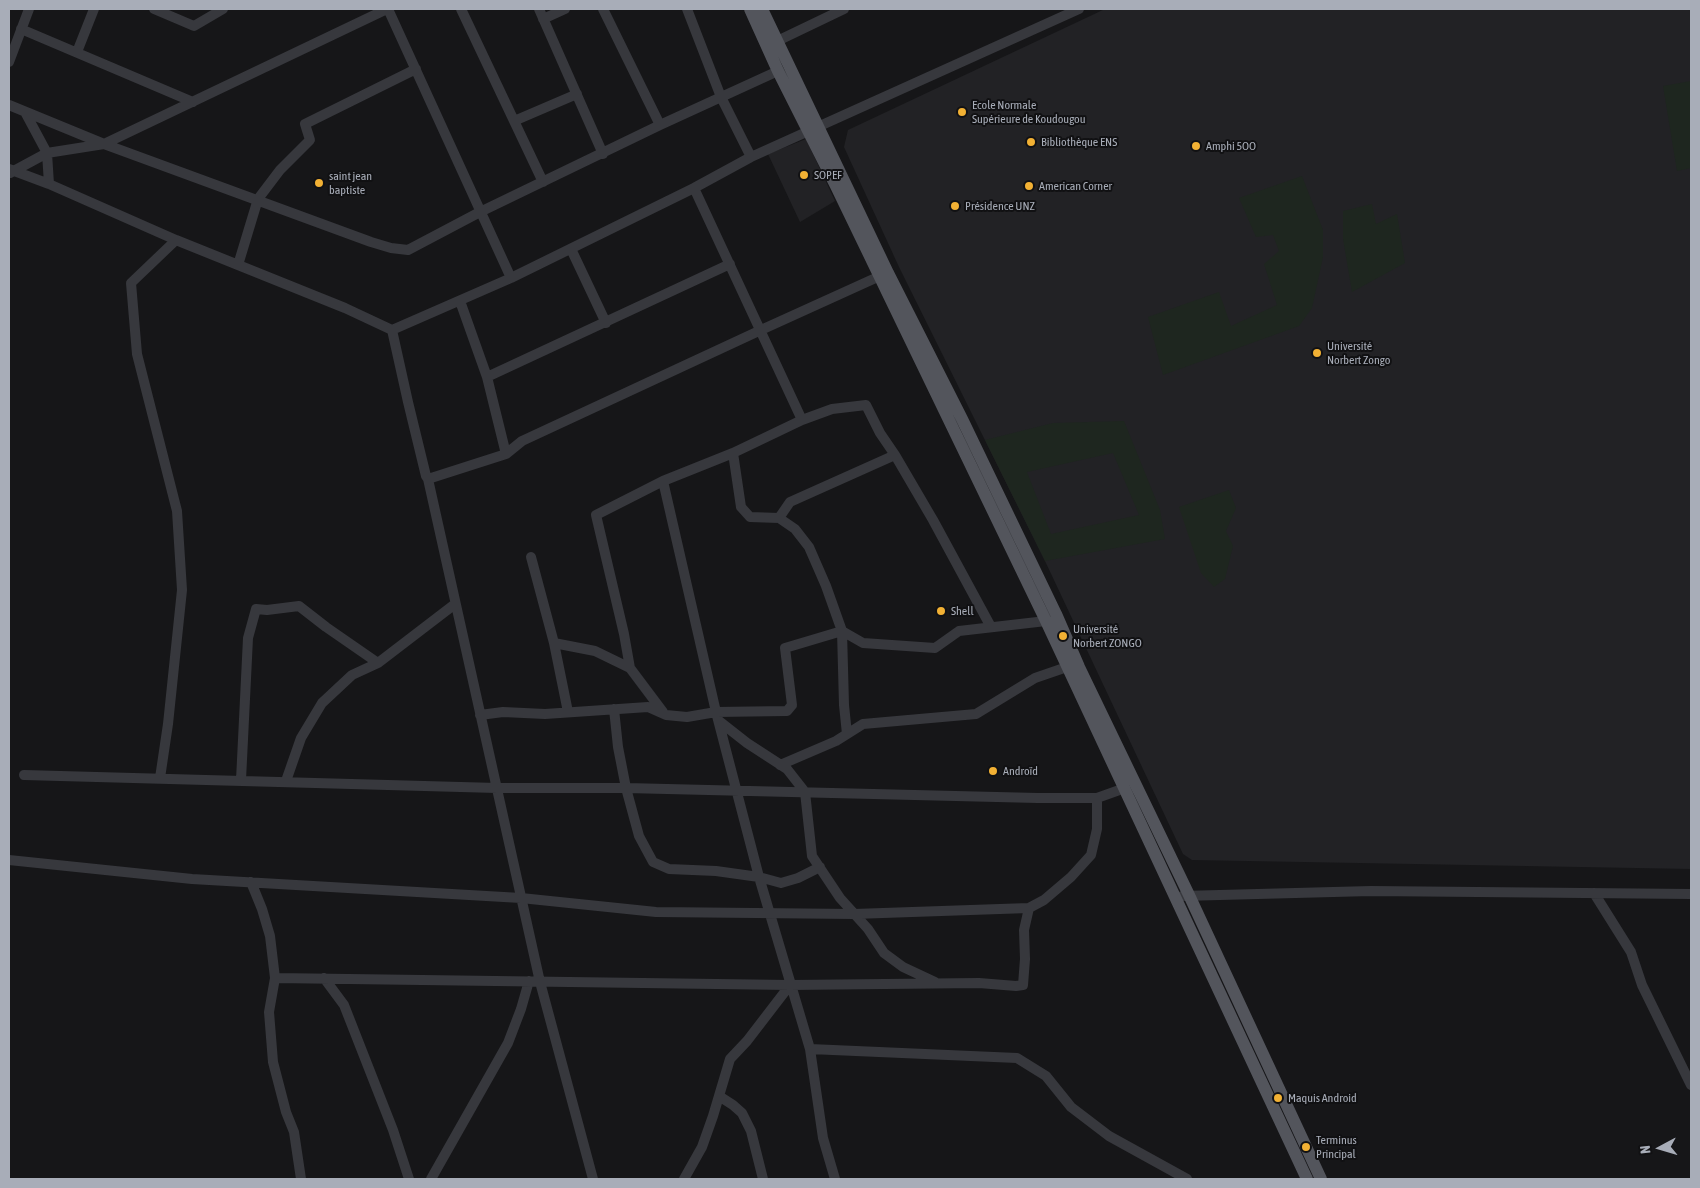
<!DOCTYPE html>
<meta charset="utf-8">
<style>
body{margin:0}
#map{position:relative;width:1700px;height:1188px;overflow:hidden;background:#161618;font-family:"Asap Condensed",sans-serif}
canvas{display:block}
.frame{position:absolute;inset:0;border:10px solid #a8adb8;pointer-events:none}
.north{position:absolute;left:1635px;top:1123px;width:50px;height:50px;-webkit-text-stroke:4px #111113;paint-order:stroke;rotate:264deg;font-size:14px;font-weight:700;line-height:20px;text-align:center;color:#a8adb8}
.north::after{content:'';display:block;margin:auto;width:18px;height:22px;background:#a8adb8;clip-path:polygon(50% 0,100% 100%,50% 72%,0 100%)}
</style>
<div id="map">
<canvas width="1700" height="1188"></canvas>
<div class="frame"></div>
<div class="north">N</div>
</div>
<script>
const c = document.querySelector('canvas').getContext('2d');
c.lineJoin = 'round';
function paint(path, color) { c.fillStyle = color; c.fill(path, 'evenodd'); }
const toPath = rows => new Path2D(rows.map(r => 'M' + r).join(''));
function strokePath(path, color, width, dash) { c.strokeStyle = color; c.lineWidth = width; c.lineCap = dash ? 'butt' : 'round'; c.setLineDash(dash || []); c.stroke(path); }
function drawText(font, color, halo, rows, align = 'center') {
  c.font = font + ' "Asap Condensed",sans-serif'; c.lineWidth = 4; c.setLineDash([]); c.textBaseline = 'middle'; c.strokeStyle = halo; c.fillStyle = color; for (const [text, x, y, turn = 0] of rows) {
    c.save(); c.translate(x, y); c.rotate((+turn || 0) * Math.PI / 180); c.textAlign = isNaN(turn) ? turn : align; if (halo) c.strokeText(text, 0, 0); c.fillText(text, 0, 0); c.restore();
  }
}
paint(toPath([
 [1105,9,1691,9,1691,869,1192,860,1183,854,1045,561,899,267,844,147,848,130],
 [806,139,835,201,800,222,768,154]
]), '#222225');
paint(toPath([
 [1691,81,1691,168,1677,171,1663,86],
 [1302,176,1323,230,1323,257,1312,308,1299,326,1163,375,1148,317,1219,292,1231,326,1277,305,1264,264,1279,251,1273,235,1256,237,1239,198],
 [1372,204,1376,224,1397,214,1405,263,1352,292,1343,239,1343,211],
 [1124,421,1160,510,1165,539,1045,561,985,440,1053,423],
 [1113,453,1139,515,1051,534,1027,472],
 [1229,490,1236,508,1226,531,1233,546,1225,579,1214,587,1201,573,1179,507]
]), '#1e261f');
strokePath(toPath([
 [154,9,194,26,223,9],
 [388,9,511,278],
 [461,9,543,182],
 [539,9,603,154],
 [603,9,660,125],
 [687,9,721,97,751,157],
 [543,19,565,9],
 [21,29,193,102],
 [771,44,844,9],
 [77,52,94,9],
 [9,62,29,9],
 [9,105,104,144,371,242,391,248,408,250,480,212,660,125,778,71],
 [25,112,47,153,49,184],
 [514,121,577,94],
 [9,169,49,184,176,240,345,308,392,330,511,278,694,188,751,157,1079,9],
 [10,173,47,153,104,144,387,9],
 [694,188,802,420],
 [571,249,606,323],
 [238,265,258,199,280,170,310,140,305,124,416,69],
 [460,301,487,377,506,454,522,441,761,330,880,276],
 [392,330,408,402,426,476,428,479,540,982,593,1179],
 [487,377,730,264],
 [733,453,741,507,750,517,779,518,795,529,809,547,826,586,842,631,844,705,847,734],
 [428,479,506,454],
 [663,481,716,712,759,877,810,1049,823,1138,835,1179],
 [779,518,790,502,895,455,933,520,991,627],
 [531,557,554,643,568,712],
 [554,643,595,651,630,668,663,712],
 [630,668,624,634,596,515,663,481,733,453,802,420,832,409,866,405,880,433,895,455],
 [614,709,618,747,626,788,639,836,653,862,669,869,716,871,759,877,781,883,798,878,820,867],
 [480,715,503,712,545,714,648,707,666,715,687,717,716,712,787,711,792,705,785,648,842,631,863,643,935,648,959,631,1046,621],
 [719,721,747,743,787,769,805,792,812,856,840,898,868,929,884,953,903,967,935,982],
 [780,765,836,741,863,724,976,714,1035,678,1067,667],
 [24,775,497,788,626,788,1038,798,1097,798,1125,788],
 [160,778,168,724,182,590,177,511,137,354,131,283,176,240],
 [241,780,248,638,256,609,267,610,299,606,326,627,378,663],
 [286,781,301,738,322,703,352,675,378,663,455,604],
 [9,860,192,879,521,898,656,912,854,914,1029,908],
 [251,882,262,909,270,936,275,978,269,1012,273,1062,286,1112,294,1132,301,1179],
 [1594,893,1631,952,1642,985,1691,1085],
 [1182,896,1371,891,1691,894],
 [275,978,790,985,979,983,1016,986,1023,985,1025,959,1024,930,1029,908,1044,900,1071,877,1091,855,1097,829,1097,798],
 [324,978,344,1005,393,1130,409,1179],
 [810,1049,1017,1058,1046,1076,1071,1107,1109,1136,1187,1179],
 [719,1096,733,1105,742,1113,751,1131,763,1179],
 [431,1179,508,1043,521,1009,529,981],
 [684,1179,702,1147,713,1116,730,1059,747,1041,790,985]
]), '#37383d', 10);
strokePath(toPath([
 [750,9,778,71,836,186,1046,621,1307,1179],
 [762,9,888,273,962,419,1056,614,1079,667,1189,895,1321,1179]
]), '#53555c', 12);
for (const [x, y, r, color] of [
 [962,112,5,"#f2b134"],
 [1031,142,5,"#f2b134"],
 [1196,146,5,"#f2b134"],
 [804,175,5,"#f2b134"],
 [319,183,5,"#f2b134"],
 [1029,186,5,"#f2b134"],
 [955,206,5,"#f2b134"],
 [1317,353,5,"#f2b134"],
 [941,611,5,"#f2b134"],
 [1063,636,5,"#f2b134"],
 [993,771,5,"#f2b134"],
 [1278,1098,5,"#f2b134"],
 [1306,1147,5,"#f2b134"]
]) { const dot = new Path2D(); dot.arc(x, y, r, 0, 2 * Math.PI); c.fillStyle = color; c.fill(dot); strokePath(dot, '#111113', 2); }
drawText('12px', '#a8adb8', '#111113', [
 ["Ecole Normale",972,105],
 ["Supérieure de Koudougou",972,119],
 ["Bibliothèque ENS",1041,142],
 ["Amphi 5OO",1206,146],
 ["SOPEF",814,175],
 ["saint jean",329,176],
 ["baptiste",329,190],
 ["American Corner",1039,186],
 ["Présidence UNZ",965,206],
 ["Université",1327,346],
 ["Norbert Zongo",1327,360],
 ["Shell",951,611],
 ["Université",1073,629],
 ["Norbert ZONGO",1073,643],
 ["Androïd",1003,771],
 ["Maquis Android",1288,1098],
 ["Terminus",1316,1140],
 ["Principal",1316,1154]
], 'left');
</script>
